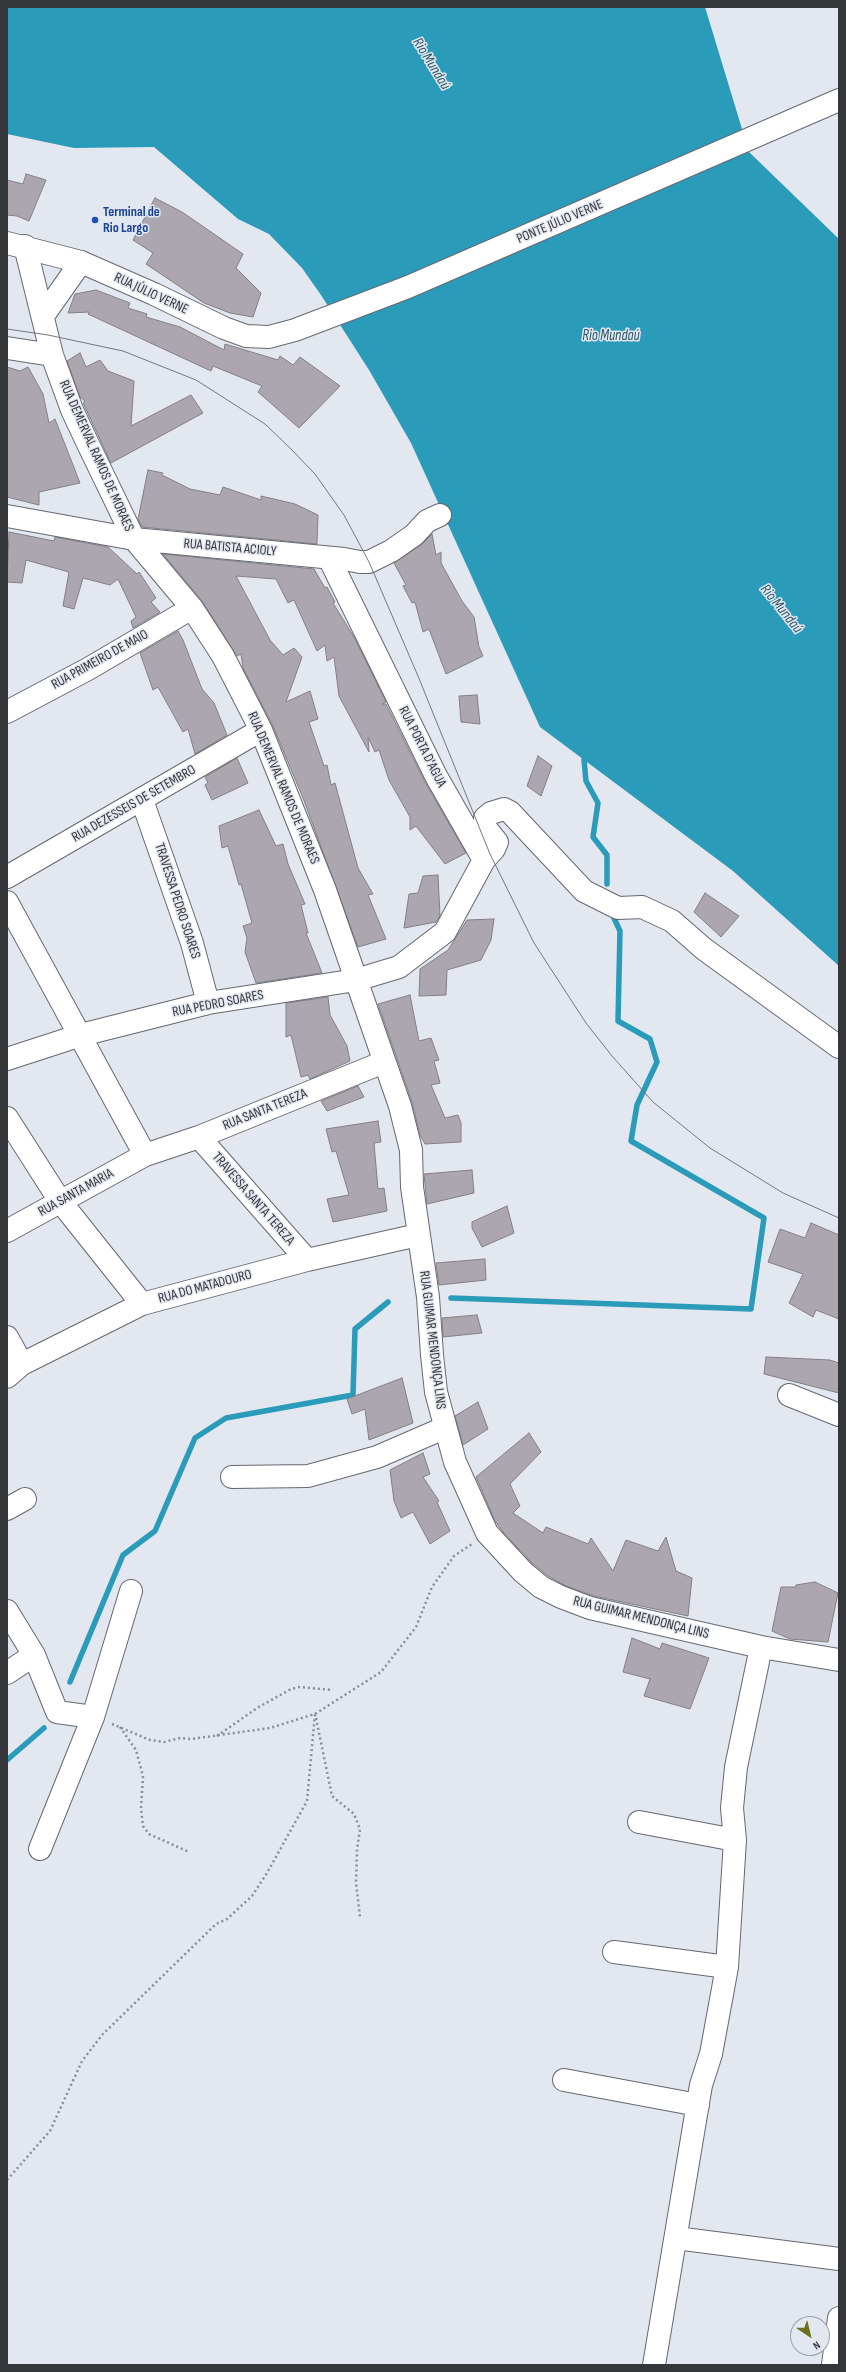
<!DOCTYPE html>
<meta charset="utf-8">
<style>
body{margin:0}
#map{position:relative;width:846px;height:2372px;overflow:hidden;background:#e3e7f0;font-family:"Sofia Sans Condensed",sans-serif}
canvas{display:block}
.frame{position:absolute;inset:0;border:8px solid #35363a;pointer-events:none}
.north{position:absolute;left:790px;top:2316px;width:40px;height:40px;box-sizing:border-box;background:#e3e7f0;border:1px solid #9da0a7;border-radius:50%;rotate:145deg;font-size:11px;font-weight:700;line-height:16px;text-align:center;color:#35363a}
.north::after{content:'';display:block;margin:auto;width:14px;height:18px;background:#6c721a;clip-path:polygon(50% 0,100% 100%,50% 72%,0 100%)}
</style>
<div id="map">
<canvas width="846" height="2372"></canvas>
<div class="frame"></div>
<div class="north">N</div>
</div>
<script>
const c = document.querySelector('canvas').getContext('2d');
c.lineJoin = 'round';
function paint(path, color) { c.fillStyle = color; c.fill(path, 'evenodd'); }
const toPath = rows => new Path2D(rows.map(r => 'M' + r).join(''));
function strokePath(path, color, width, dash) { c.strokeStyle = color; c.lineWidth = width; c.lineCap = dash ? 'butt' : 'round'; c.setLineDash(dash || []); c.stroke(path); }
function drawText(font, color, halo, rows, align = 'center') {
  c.font = font + ' "Sofia Sans Condensed",sans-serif'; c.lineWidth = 3; c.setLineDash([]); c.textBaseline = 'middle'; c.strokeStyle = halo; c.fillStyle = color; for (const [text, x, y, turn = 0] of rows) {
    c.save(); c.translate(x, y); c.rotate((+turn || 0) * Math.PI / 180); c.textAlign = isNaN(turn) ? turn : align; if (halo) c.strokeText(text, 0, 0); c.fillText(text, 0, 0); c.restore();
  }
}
paint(toPath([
 [7,7,705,7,749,152,839,239,839,966,733,871,540,727,411,443,369,370,321,295,302,268,269,234,238,219,154,147,74,148,7,134]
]), '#2b9bba');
strokePath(toPath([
 [584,760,586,781,598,803,593,837,607,855,607,884],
 [451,1298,751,1309,764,1218,631,1141,637,1105,657,1062,650,1039,618,1021,620,931,614,918],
 [70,1682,123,1555,155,1531,195,1438,226,1418,353,1395,355,1329,388,1302],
 [7,1760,44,1728]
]), '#2b9bba', 5.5);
const building = toPath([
 [26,174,46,180,29,221,17,216,7,215,7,180,23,184,26,174],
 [155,198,182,212,243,254,236,268,261,293,253,317,230,313,204,303,146,264,153,253,133,240,155,198],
 [96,290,130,303,128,308,147,314,146,317,180,327,224,350,225,344,278,360,280,356,293,365,300,357,340,386,299,428,258,392,262,386,213,366,211,371,88,314,89,312,68,313,75,294,96,290],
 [80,353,86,367,100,360,108,371,134,381,131,426,191,395,203,413,111,463,84,405,83,403,85,401,80,397,67,361,80,353],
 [7,367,20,371,28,367,43,394,49,423,55,419,80,483,39,492,39,505,7,497,7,367],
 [148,470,163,473,162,475,190,489,220,495,223,487,261,500,261,496,295,504,318,515,317,544,142,527,138,519,148,470],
 [9,532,54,541,55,537,108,547,137,574,139,572,156,598,151,602,160,612,133,628,131,621,136,617,118,579,110,585,83,578,74,609,63,606,69,572,26,560,22,583,7,582,9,532],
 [432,534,436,555,441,552,441,563,462,601,474,617,479,647,483,656,446,674,429,629,423,632,415,602,412,603,403,586,406,585,394,563,421,545,432,534],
 [163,554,314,569,325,588,327,587,335,602,333,603,354,637,386,702,382,704,386,704,425,782,466,853,445,864,416,826,410,830,410,817,389,780,379,750,375,752,368,737,369,752,339,696,334,657,327,661,325,645,317,651,294,600,288,603,276,579,236,576,270,640,283,655,294,648,302,657,286,702,310,691,318,719,309,722,324,766,327,765,331,785,335,783,358,868,373,894,368,895,386,939,358,947,303,798,272,724,243,668,241,654,237,656,202,601,163,554],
 [178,631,183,640,202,689,214,703,227,735,195,754,188,729,183,732,158,687,153,690,140,653,178,631],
 [477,695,480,724,461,722,459,696,477,695],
 [538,756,552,766,541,796,527,786,538,756],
 [237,758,248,783,212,800,205,785,208,783,205,777,237,758],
 [259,810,276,846,283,844,288,864,305,904,301,905,308,933,306,933,322,973,256,983,245,952,247,938,243,926,252,923,241,884,239,885,228,846,222,848,219,826,259,810],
 [438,875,440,916,436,922,404,928,409,894,418,893,423,876,438,875],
 [705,893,739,916,721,937,694,912,705,893],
 [494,919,491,940,481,960,447,970,446,995,419,996,420,969,448,950,467,920,494,919],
 [410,995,419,1041,431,1038,439,1060,434,1061,440,1083,431,1085,445,1118,458,1115,461,1123,461,1142,425,1144,420,1135,412,1102,378,1004,410,995],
 [328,997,330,1015,347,1046,350,1061,310,1079,308,1075,301,1077,291,1035,286,1037,286,1003,328,997],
 [358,1086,364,1097,327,1111,321,1101,358,1086],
 [378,1121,381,1142,374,1143,378,1189,384,1188,387,1211,333,1222,327,1199,349,1195,336,1151,332,1152,326,1129,378,1121],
 [472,1170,474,1193,427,1204,424,1174,472,1170],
 [507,1206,514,1233,482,1247,472,1228,472,1222,507,1206],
 [811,1223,839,1235,839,1319,816,1310,813,1317,789,1303,803,1274,768,1262,780,1229,805,1238,811,1223],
 [485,1259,486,1280,439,1285,436,1263,485,1259],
 [477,1315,482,1333,443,1337,442,1318,477,1315],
 [766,1357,830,1360,839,1363,839,1393,764,1374,766,1357],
 [402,1378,413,1423,369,1440,365,1409,352,1414,347,1399,402,1378],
 [478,1402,488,1429,463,1445,455,1416,478,1402],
 [529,1433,541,1452,510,1484,520,1506,513,1513,543,1533,546,1527,588,1544,591,1538,613,1571,626,1540,658,1551,666,1537,676,1571,692,1578,688,1616,594,1596,566,1586,548,1576,532,1563,503,1532,495,1521,476,1477,529,1433],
 [423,1453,430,1474,423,1477,439,1501,437,1502,450,1531,430,1544,413,1512,401,1518,394,1501,390,1470,423,1453],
 [815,1582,838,1593,828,1642,790,1639,772,1631,781,1587,796,1587,796,1585,815,1582],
 [632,1638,660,1649,662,1643,709,1658,690,1709,644,1696,650,1679,623,1672,632,1638]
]);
paint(building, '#aca6ae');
strokePath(building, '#847e85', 1);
const minor = toPath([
 [25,246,52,355,72,410,88,444,134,539,192,608,223,656,261,730,325,890,400,1106,411,1150,412,1187,428,1297,432,1355,436,1392,455,1462,487,1533,523,1572,541,1587,561,1597,590,1608,761,1647,839,1660],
 [43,316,81,262],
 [7,348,52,355],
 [7,516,134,539,344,559,360,562,369,562,391,551,414,535,427,521,440,515],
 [7,712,88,669,192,608],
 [142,800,192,943,208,1003],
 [484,860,494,849,497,842,485,827,485,818,491,813,504,809,510,812,584,891,618,908,642,907,672,921,704,949,839,1047],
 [7,877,261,730],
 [7,902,145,1155],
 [7,1059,81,1035,208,1003,356,980,399,967,445,932,484,860,436,776,329,558],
 [7,1118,60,1201,142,1304],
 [199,1137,307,1260],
 [7,1231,145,1155,199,1137,384,1062],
 [7,1337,22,1364],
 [7,1377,22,1364,142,1304,307,1260,418,1235],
 [789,1395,839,1415],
 [232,1477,308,1476,377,1457,444,1428],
 [7,1509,25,1499],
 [7,1611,34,1655,57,1712,93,1717],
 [7,1673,34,1655],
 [639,1822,735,1840],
 [40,1849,93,1717,131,1591],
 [614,1952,727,1967],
 [564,2080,698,2105],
 [676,2238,839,2259],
 [654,2365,701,2085,711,2054,727,1967,735,1840,732,1808,736,1767,761,1647],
 [833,2365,839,2318]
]);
const major = toPath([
 [7,243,81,262,154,294,224,328,246,336,269,337,295,330,408,287,839,100]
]);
strokePath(minor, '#656870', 24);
strokePath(major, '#656870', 24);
strokePath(toPath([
 [316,1718,332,1796,354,1814,360,1829,357,1850,356,1883,360,1917],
 [112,1724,150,1740,164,1742,180,1738,191,1739,270,1728,315,1714,381,1672,416,1627,432,1587,454,1556,472,1544],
 [120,1727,136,1750,143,1776,141,1809,143,1826,149,1834,189,1852],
 [217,1736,257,1708,291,1689,299,1687,333,1690],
 [7,2180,50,2131,82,2061,102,2035,216,1924,227,1919,252,1896,267,1873,307,1801,315,1714]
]), '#8a8d93', 2.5, [2, 3]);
strokePath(minor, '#fff', 22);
strokePath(major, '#fff', 22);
strokePath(toPath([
 [7,329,48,335,123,351,196,380,265,424,291,449,315,474,344,515,369,562,418,676,490,854,534,943,586,1023,612,1056,653,1102,710,1148,783,1193,839,1218]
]), '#75777d', 1);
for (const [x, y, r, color] of [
 [95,220,4,"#1a4fb4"]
]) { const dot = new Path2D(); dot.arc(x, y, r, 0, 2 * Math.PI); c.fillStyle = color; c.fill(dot); strokePath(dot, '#e3e7f0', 1.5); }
drawText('bold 14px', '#164399', '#e3e7f0', [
 ["Terminal de",103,212],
 ["Rio Largo",103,228]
], 'left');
drawText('14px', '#35363a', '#e3e7f0', [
 ["PONTE JÚLIO VERNE",560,222,-23],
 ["RUA JÚLIO VERNE",151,294,25],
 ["RUA DEMERVAL RAMOS DE MORAES",96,456,66],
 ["RUA BATISTA ACIOLY",230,548,5],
 ["RUA PRIMEIRO DE MAIO",100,660,-29],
 ["RUA PORTA D'AGUA",422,747,63],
 ["RUA DEMERVAL RAMOS DE MORAES",283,788,67],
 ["RUA DEZESSEIS DE SETEMBRO",134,804,-30],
 ["TRAVESSA PEDRO SOARES",177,901,72],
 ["RUA PEDRO SOARES",218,1004,-11],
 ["RUA SANTA TEREZA",265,1110,-22],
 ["RUA SANTA MARIA",76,1193,-29],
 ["TRAVESSA SANTA TEREZA",253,1199,49],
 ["RUA DO MATADOURO",205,1287,-15],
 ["RUA GUIMAR MENDONÇA LINS",432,1340,83],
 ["RUA GUIMAR MENDONÇA LINS",641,1618,14]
]);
drawText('italic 15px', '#2a5765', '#e3e7f0', [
 ["Rio Mundaú",431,64,58],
 ["Rio Mundaú",611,336],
 ["Rio Mundaú",781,609,51]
]);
</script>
